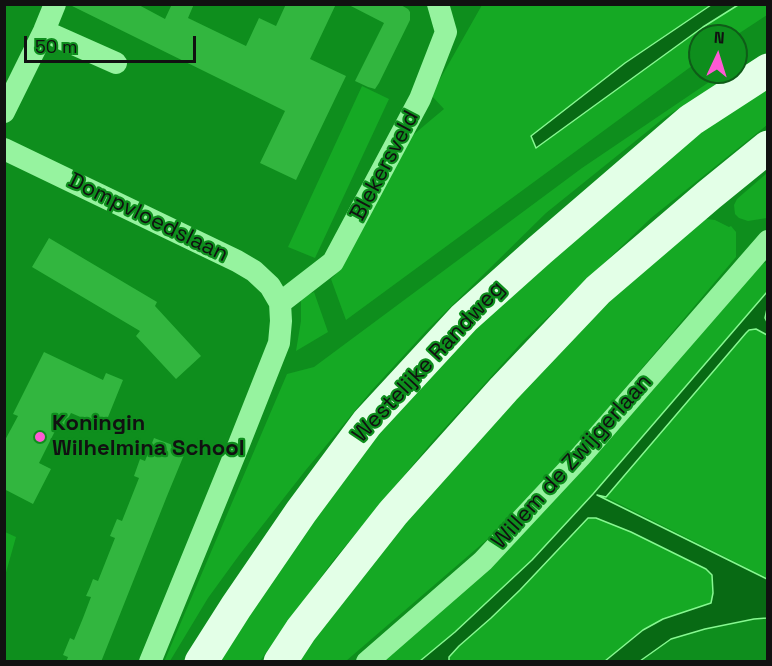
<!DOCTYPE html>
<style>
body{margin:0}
#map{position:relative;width:772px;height:666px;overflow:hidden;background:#0e8e1d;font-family:"Space Grotesk",sans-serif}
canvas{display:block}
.frame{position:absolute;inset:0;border:6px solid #111;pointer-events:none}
.north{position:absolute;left:688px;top:24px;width:60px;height:60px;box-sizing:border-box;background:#0e8e1d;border:2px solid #0f5c18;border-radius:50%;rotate:4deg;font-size:16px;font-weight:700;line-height:24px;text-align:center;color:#111}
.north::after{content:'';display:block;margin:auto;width:21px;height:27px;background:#ff59d4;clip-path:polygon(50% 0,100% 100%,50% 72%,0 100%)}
.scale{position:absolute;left:24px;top:36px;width:172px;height:27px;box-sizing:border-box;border:3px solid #111;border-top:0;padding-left:8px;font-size:18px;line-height:21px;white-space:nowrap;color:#111;-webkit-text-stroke:4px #0e8e1d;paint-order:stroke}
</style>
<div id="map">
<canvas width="772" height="666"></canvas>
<div class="frame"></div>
<div class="north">N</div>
<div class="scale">50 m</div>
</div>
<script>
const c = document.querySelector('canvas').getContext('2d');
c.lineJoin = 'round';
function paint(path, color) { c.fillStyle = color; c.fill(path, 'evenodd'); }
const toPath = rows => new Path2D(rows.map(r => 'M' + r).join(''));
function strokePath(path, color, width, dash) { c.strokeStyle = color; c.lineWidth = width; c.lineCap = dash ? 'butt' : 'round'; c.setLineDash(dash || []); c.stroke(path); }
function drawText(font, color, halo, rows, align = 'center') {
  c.font = font + ' "Space Grotesk",sans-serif'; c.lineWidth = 4.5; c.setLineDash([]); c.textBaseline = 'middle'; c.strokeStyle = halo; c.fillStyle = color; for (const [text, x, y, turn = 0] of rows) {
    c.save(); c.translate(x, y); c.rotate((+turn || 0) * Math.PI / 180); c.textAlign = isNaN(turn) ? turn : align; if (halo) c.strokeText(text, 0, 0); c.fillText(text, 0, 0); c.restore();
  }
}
paint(toPath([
 [482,5,711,5,625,63,532,136,536,148,703,27,738,5,767,5,767,15,735,36,700,36,700,60,346,320,331,279,335,275,356,226,401,145,444,109,431,95],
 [724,72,735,72,664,118,546,213,427,330,372,390,305,471,240,554,208,598,170,661,164,662,287,374,314,367,582,168],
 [767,83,767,125,651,218,524,340,432,442,332,562,260,661,217,662,355,457,466,334,594,214],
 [362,86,389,99,315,258,288,247],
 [767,173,767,218,748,221,739,218,735,214,734,205,737,199],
 [707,219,715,220,729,227,731,226,736,232,736,257,566,458,504,525,346,661,295,662,448,467,550,360,624,288,699,220],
 [765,263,767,264,767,292,593,494,532,560,455,632,420,661,380,662,755,265],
 [314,292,328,332,296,351,301,321,301,298],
 [756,329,767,335,767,578,606,497,746,333,749,330],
 [588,518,596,518,631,532,706,569,712,575,713,593,711,603,643,630,605,661,449,662,448,657,459,646,491,618],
 [5,532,16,537,5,576,4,532]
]), '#15a924');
const water = toPath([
 [711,5,738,5,703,27,536,148,531,136,625,63,711,5],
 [767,292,767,309,765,318,767,322,767,335,756,329,749,330,746,333,606,497,597,495,767,579,767,618,754,619,705,629,671,639,640,661,605,661,643,630,663,619,711,603,713,593,712,575,706,569,631,532,596,518,588,518,520,590,491,618,459,646,449,657,449,661,420,661,455,632,532,560,593,494,767,292]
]);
paint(water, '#086a14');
strokePath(water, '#87f891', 1.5);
paint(toPath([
 [68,4,137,4,165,19,172,4,194,4,188,18,246,46,259,18,276,26,286,4,336,4,310,59,346,76,296,180,260,163,285,111],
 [347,4,399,4,408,9,410,12,410,20,379,83,375,89,368,87,355,81,384,23],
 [49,238,157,302,155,306,201,356,176,379,136,336,140,331,32,267],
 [44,352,103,380,106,373,123,380,104,427,71,413,62,430,57,427,39,463,51,469,33,504,4,489,4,442,18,416,13,414],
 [154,438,186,450,167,496,101,662,66,662,68,657,63,655,70,638,74,640,83,618,91,597,86,596,90,587,93,579,98,581,115,538,110,536,117,519,122,521,139,478,134,476,140,459,145,461]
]), '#32b63f');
strokePath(toPath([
 [44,31,116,63],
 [4,112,44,31,55,4],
 [4,149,237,261,254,271,270,286,280,303,281,321,279,343,237,449,150,662],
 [280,303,333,262,420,99,446,32,438,4],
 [367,662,483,561,580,457,768,241]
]), '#96f39f', 22);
strokePath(toPath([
 [201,662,236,607,301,512,367,423,464,318,540,250,691,120,768,70],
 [280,662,301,630,393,513,504,389,598,290,709,195,768,147]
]), '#e3ffe7', 33);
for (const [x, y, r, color] of [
 [40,437,6,"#ff59d4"]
]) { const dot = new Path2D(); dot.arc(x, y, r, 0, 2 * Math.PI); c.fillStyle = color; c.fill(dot); strokePath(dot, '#0e8e1d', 2); }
drawText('22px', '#111', '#0e8e1d', [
 ["Blekersveld",385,166,-62],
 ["Dompvloedslaan",148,218,26],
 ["Westelijke Randweg",429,362,-47],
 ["Willem de Zwijgerlaan",572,462,-48]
]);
drawText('bold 22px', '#111', '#0e8e1d', [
 ["Koningin",52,424],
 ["Wilhelmina School",52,449]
], 'left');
</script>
